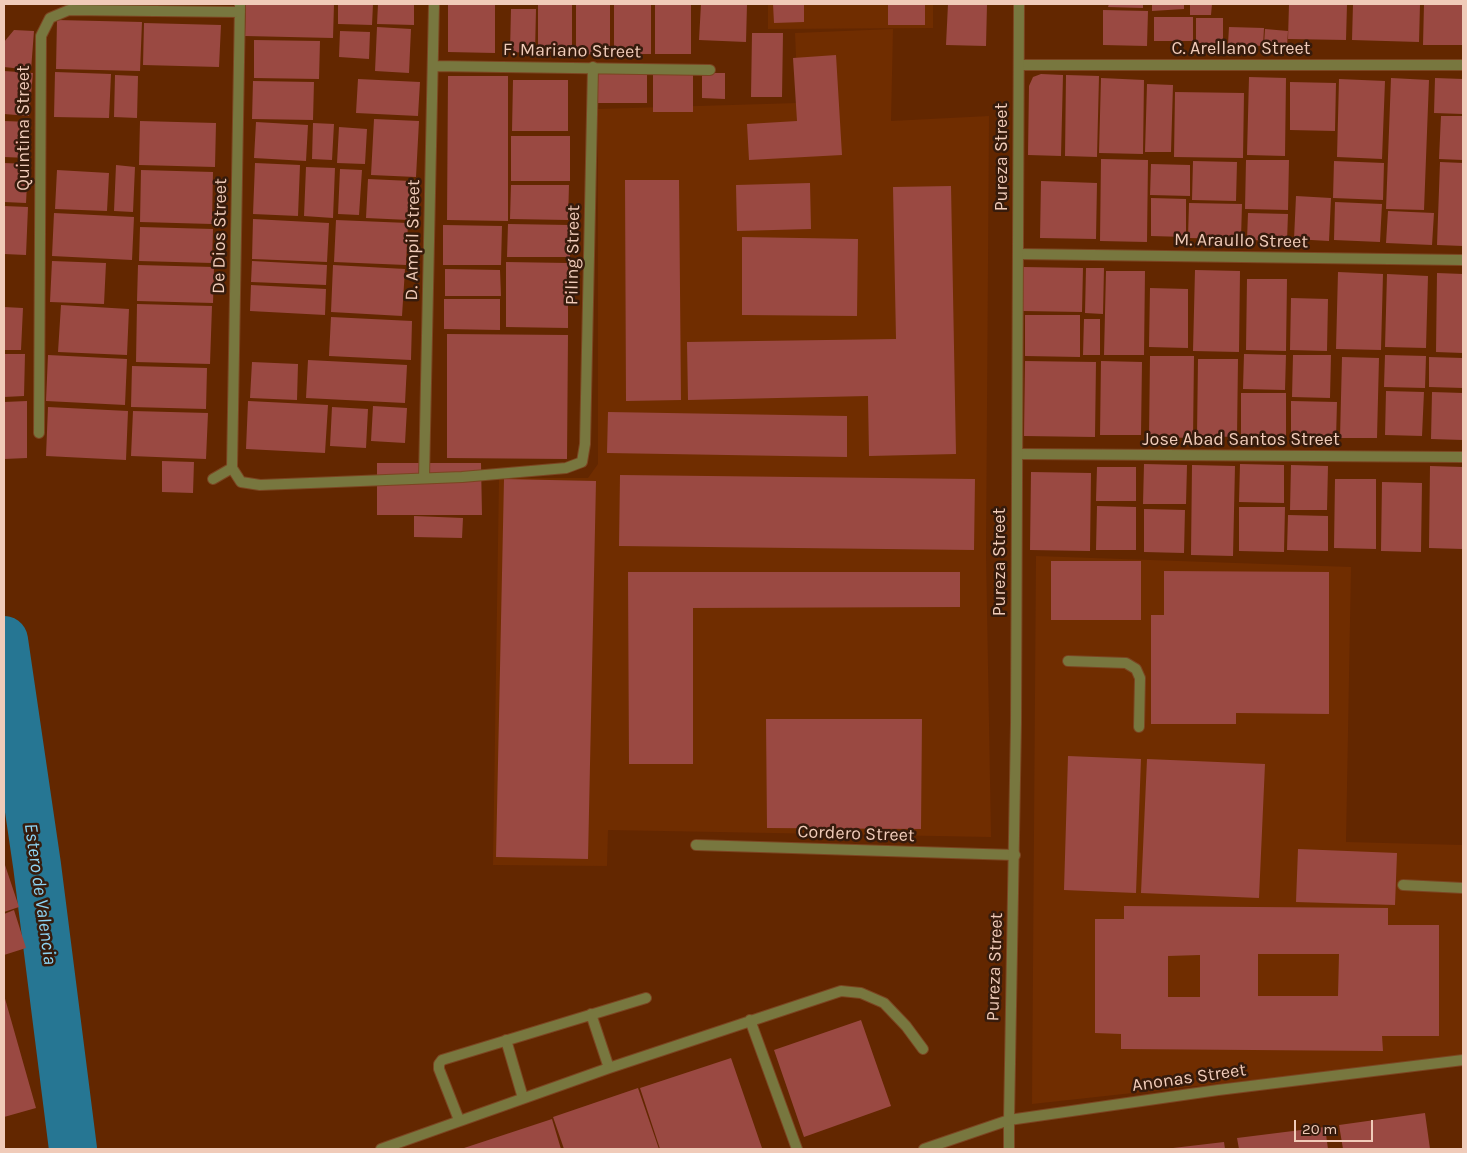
<!DOCTYPE html>
<style>
body{margin:0}
#map{position:relative;width:1467px;height:1153px;overflow:hidden;background:#632700;font-family:Karla,sans-serif}
canvas{display:block}
.frame{position:absolute;inset:0;border:5px solid #f0cbb9;pointer-events:none}
.scale{position:absolute;left:1294px;top:1120px;width:79px;height:22px;box-sizing:border-box;border:2px solid #f0cbb9;border-top:0;padding-left:6px;font-size:15px;line-height:18px;white-space:nowrap;color:#f0cbb9;-webkit-text-stroke:4px #361b0c;paint-order:stroke}
</style>
<div id="map">
<canvas width="1467" height="1153"></canvas>
<div class="frame"></div>
<div class="scale">20 m</div>
</div>
<script>
const c = document.querySelector('canvas').getContext('2d');
c.lineJoin = 'round';
function paint(path, color) { c.fillStyle = color; c.fill(path, 'evenodd'); }
const toPath = rows => new Path2D(rows.map(r => 'M' + r).join(''));
function strokePath(path, color, width, dash) { c.strokeStyle = color; c.lineWidth = width; c.lineCap = dash ? 'butt' : 'round'; c.setLineDash(dash || []); c.stroke(path); }
function drawText(font, color, halo, rows, align = 'center') {
  c.font = font + ' Karla,sans-serif'; c.lineWidth = 5; c.setLineDash([]); c.textBaseline = 'middle'; c.strokeStyle = halo; c.fillStyle = color; for (const [text, x, y, turn = 0] of rows) {
    c.save(); c.translate(x, y); c.rotate((+turn || 0) * Math.PI / 180); c.textAlign = isNaN(turn) ? turn : align; if (halo) c.strokeText(text, 0, 0); c.fillText(text, 0, 0); c.restore();
  }
}
paint(toPath([
 [768,4,933,4,933,28,768,29],
 [893,29,891,121,989,116,986,553,991,837,608,830,607,866,493,865,499,478,588,478,598,464,598,109,798,103,795,33],
 [1036,556,1351,567,1346,842,1463,845,1463,1057,1032,1104]
]), '#702d00');
strokePath(toPath([
 [4,640,37,865,73,1149]
]), '#267693', 48);
paint(toPath([
 [246,4,334,4,333,38,245,36],
 [338,4,373,4,372,25,338,24],
 [378,4,414,4,414,25,377,24],
 [448,4,495,4,495,53,448,52],
 [538,4,572,4,572,52,538,52],
 [576,4,610,4,610,55,576,54],
 [614,4,651,4,651,54,614,54],
 [655,4,691,4,691,54,655,54],
 [701,4,747,4,746,42,699,40],
 [773,4,804,4,804,22,774,23],
 [888,4,925,4,925,25,888,25],
 [948,4,987,4,986,46,946,45],
 [1109,4,1143,4,1143,8,1108,7],
 [1152,4,1184,4,1184,9,1152,11],
 [1190,4,1212,4,1211,15,1190,15],
 [1289,4,1347,4,1346,40,1288,39],
 [1353,4,1420,4,1419,42,1352,40],
 [1424,4,1463,4,1463,45,1423,45],
 [511,9,536,9,535,53,510,52],
 [1103,10,1148,11,1147,46,1103,45],
 [1154,17,1193,17,1193,41,1154,41],
 [1196,18,1223,18,1223,43,1196,43],
 [57,20,142,22,140,71,56,69],
 [144,23,221,25,219,67,143,65],
 [377,27,411,29,409,73,375,71],
 [1229,27,1264,28,1263,46,1228,44],
 [1265,29,1288,31,1287,46,1264,45],
 [14,30,34,31,31,70,4,67,4,42],
 [340,31,370,32,369,59,339,57],
 [752,33,783,33,782,97,751,97],
 [254,40,320,41,319,79,254,78],
 [836,55,842,155,749,160,747,124,797,121,793,58],
 [4,71,33,73,29,116,4,114],
 [55,72,111,74,109,118,54,117],
 [702,73,725,73,725,99,702,98],
 [597,74,647,74,647,103,597,103],
 [653,74,693,75,693,112,653,112],
 [1041,74,1063,75,1061,156,1028,155,1029,86,1033,77],
 [115,75,138,76,137,118,114,117],
 [1066,75,1099,76,1097,157,1065,156],
 [448,76,508,76,508,221,447,220],
 [1249,77,1286,78,1285,156,1247,155],
 [1101,78,1144,80,1143,154,1099,153],
 [1391,78,1429,80,1424,210,1386,209],
 [1435,78,1463,79,1463,114,1434,113],
 [358,79,420,82,418,116,356,113],
 [1339,79,1385,81,1382,159,1337,157],
 [513,80,568,80,568,131,512,131],
 [253,81,314,82,313,120,252,119],
 [1290,82,1336,83,1335,131,1290,130],
 [1147,84,1173,85,1171,152,1145,152],
 [1175,92,1244,93,1243,158,1174,157],
 [1441,116,1463,116,1463,160,1439,159],
 [374,119,419,121,416,177,371,175],
 [4,121,30,122,28,158,4,157],
 [140,121,216,123,215,167,139,165],
 [256,122,308,125,306,161,254,158],
 [313,123,334,124,332,160,312,159],
 [339,127,367,129,365,164,337,163],
 [511,136,570,136,570,181,511,181],
 [1101,159,1148,160,1147,242,1100,241],
 [1246,160,1289,160,1288,210,1245,209],
 [1193,161,1237,162,1236,201,1192,200],
 [1334,161,1384,163,1383,200,1333,198],
 [1440,162,1463,163,1463,246,1437,245],
 [4,163,28,164,26,203,4,202],
 [255,163,300,165,298,216,253,214],
 [1151,164,1190,165,1190,196,1150,195],
 [116,165,135,167,133,212,114,211],
 [306,167,335,168,333,218,304,216],
 [340,169,362,170,359,215,338,214],
 [57,170,109,173,107,211,55,209],
 [141,170,213,172,212,224,140,222],
 [368,179,411,181,409,220,366,218],
 [625,180,679,180,681,400,626,401],
 [1041,181,1097,183,1096,239,1040,238],
 [810,183,811,229,737,231,736,185],
 [511,185,569,185,568,220,510,219],
 [951,186,956,454,869,456,868,396,688,400,687,342,896,339,893,187],
 [1296,196,1331,198,1329,241,1294,239],
 [1151,198,1186,199,1186,237,1151,236],
 [1335,202,1382,204,1380,242,1334,240],
 [1189,203,1242,204,1241,239,1188,238],
 [4,206,28,207,26,255,4,254],
 [1388,211,1434,213,1432,245,1386,243],
 [54,213,134,217,132,260,52,256],
 [1248,213,1288,214,1287,241,1247,240],
 [253,219,329,223,327,262,252,259],
 [336,220,408,223,406,265,334,262],
 [508,224,570,225,570,257,507,257],
 [443,225,502,226,501,265,443,265],
 [140,227,213,229,212,263,139,261],
 [742,237,858,239,857,316,742,315],
 [52,261,106,263,104,304,50,302],
 [252,261,327,265,326,285,251,282],
 [506,262,568,263,568,328,506,327],
 [138,265,214,267,213,303,137,301],
 [333,265,405,269,402,316,331,312],
 [1023,267,1083,268,1082,312,1023,311],
 [1086,268,1104,268,1103,314,1085,313],
 [445,269,500,270,501,296,445,296],
 [1195,270,1240,271,1239,352,1193,351],
 [1106,271,1145,271,1144,355,1104,355],
 [1338,272,1383,274,1381,350,1336,349],
 [1437,273,1463,274,1463,353,1436,352],
 [1387,274,1428,276,1426,348,1385,347],
 [1247,279,1287,279,1286,351,1246,350],
 [251,285,326,289,325,315,250,311],
 [1150,288,1188,289,1188,348,1149,347],
 [1291,298,1328,299,1327,351,1290,350],
 [444,299,500,299,500,330,444,329],
 [137,304,212,306,210,364,136,362],
 [61,305,129,309,127,355,58,352],
 [4,307,23,308,21,350,4,350],
 [1025,315,1080,315,1080,357,1025,356],
 [331,317,412,321,411,360,329,356],
 [1084,319,1100,319,1100,355,1083,355],
 [447,334,568,335,567,459,447,458],
 [4,354,25,354,24,396,4,397],
 [1244,354,1286,355,1285,390,1243,389],
 [48,355,127,359,125,405,46,401],
 [1293,355,1331,355,1330,398,1292,397],
 [1385,355,1426,356,1425,388,1384,387],
 [1150,356,1194,356,1193,438,1149,437],
 [1342,357,1379,358,1377,438,1340,438],
 [1429,357,1463,358,1463,388,1429,387],
 [1198,359,1238,359,1237,437,1197,436],
 [308,360,407,365,405,403,306,398],
 [1025,361,1096,362,1095,437,1024,436],
 [1101,361,1142,362,1141,435,1100,435],
 [252,362,298,364,297,400,250,398],
 [132,366,207,368,206,409,131,407],
 [1386,391,1424,392,1422,436,1385,435],
 [1432,392,1463,393,1463,440,1431,439],
 [1241,393,1286,393,1286,438,1241,437],
 [27,401,27,458,4,459,4,402],
 [248,401,328,405,325,453,246,449],
 [1291,401,1337,402,1336,439,1291,438],
 [373,406,407,408,405,443,371,441],
 [48,407,128,411,126,460,46,456],
 [332,407,368,409,366,448,330,446],
 [133,411,208,413,206,459,131,456],
 [608,412,847,416,847,457,607,453],
 [162,461,194,462,193,493,162,492],
 [377,463,481,463,482,515,377,515],
 [1144,464,1187,465,1186,504,1143,504],
 [1240,464,1284,465,1284,503,1239,502],
 [1192,465,1235,466,1233,556,1191,555],
 [1291,465,1328,466,1327,510,1290,510],
 [1430,466,1463,467,1463,549,1429,548],
 [1097,467,1136,467,1136,501,1096,501],
 [1031,472,1091,473,1090,551,1030,550],
 [620,475,975,479,974,550,619,546],
 [504,479,596,481,588,859,496,857],
 [1335,479,1376,479,1376,549,1334,548],
 [1382,482,1422,483,1421,552,1381,551],
 [1097,506,1136,507,1136,550,1096,550],
 [1239,507,1285,507,1284,552,1239,551],
 [1144,509,1185,510,1184,553,1144,552],
 [1288,515,1328,516,1328,551,1287,550],
 [414,516,463,518,462,538,414,537],
 [1051,561,1141,561,1141,620,1051,620],
 [1164,571,1329,572,1329,714,1236,713,1236,724,1151,724,1151,615,1164,615],
 [628,572,960,572,960,607,693,608,693,764,629,764],
 [766,719,922,719,921,829,767,828],
 [1068,756,1141,759,1136,893,1064,890],
 [1147,759,1265,764,1259,898,1141,893],
 [1298,849,1397,853,1395,905,1296,902],
 [4,862,19,907,4,912],
 [1124,906,1388,908,1388,925,1439,925,1439,1036,1382,1036,1383,1051,1121,1049,1121,1034,1095,1033,1095,919,1124,919],
 [1258,954,1339,954,1338,996,1258,996],
 [1200,955,1200,997,1168,997,1168,956],
 [14,910,26,948,4,955,4,914],
 [4,995,36,1108,4,1117],
 [861,1020,891,1106,804,1137,774,1050],
 [731,1058,762,1148,660,1149,640,1088],
 [638,1088,659,1149,564,1149,553,1117],
 [1425,1113,1430,1149,1343,1149,1339,1125],
 [552,1119,561,1149,461,1149],
 [1325,1127,1328,1149,1239,1149,1237,1138],
 [1224,1142,1225,1149,1173,1149,1173,1148]
]), '#9a4942');
const service = toPath([
 [1068,661,1126,663,1136,669,1140,678,1139,727],
 [1403,885,1463,888]
]);
const minor = toPath([
 [1019,65,1463,65],
 [433,66,710,70],
 [1018,254,1463,260],
 [39,433,41,36,50,18,69,10,240,12],
 [1018,454,1463,457],
 [232,468,240,4],
 [424,478,434,4],
 [213,479,232,468,241,482,260,485,462,477,566,468,582,462,585,444,593,67],
 [696,845,1015,855],
 [591,1014,609,1068],
 [750,1020,797,1149],
 [506,1040,523,1098],
 [459,1120,439,1069,439,1064,442,1060,646,998],
 [381,1149,609,1068,841,991,861,993,884,1003,906,1026,923,1049],
 [1009,1149,1009,1120]
]);
const tertiary = toPath([
 [1009,1120,1016,723,1019,4],
 [924,1149,1009,1120,1218,1090,1463,1060]
]);
strokePath(service, '#7c4521', 12);
strokePath(minor, '#7c4521', 12);
strokePath(tertiary, '#7c4521', 12);
strokePath(service, '#78773f', 10);
strokePath(minor, '#78773f', 10);
strokePath(tertiary, '#78773f', 10);
drawText('18px', '#f0cbb9', '#361b0c', [
 ["C. Arellano Street",1241,49],
 ["F. Mariano Street",572,51,1],
 ["Quintina Street",24,128,-90],
 ["Pureza Street",1002,157,-90],
 ["De Dios Street",220,236,-89],
 ["D. Ampil Street",413,240,-89],
 ["M. Araullo Street",1241,241,1],
 ["Piling Street",573,255,-89],
 ["Jose Abad Santos Street",1241,440],
 ["Pureza Street",1000,562,-90],
 ["Cordero Street",856,834,2],
 ["Pureza Street",995,967,-88],
 ["Anonas Street",1189,1078,-8]
]);
drawText('italic 19px', '#8ed5f5', '#361b0c', [
 ["Estero de Valencia",40,894,82]
]);
</script>
